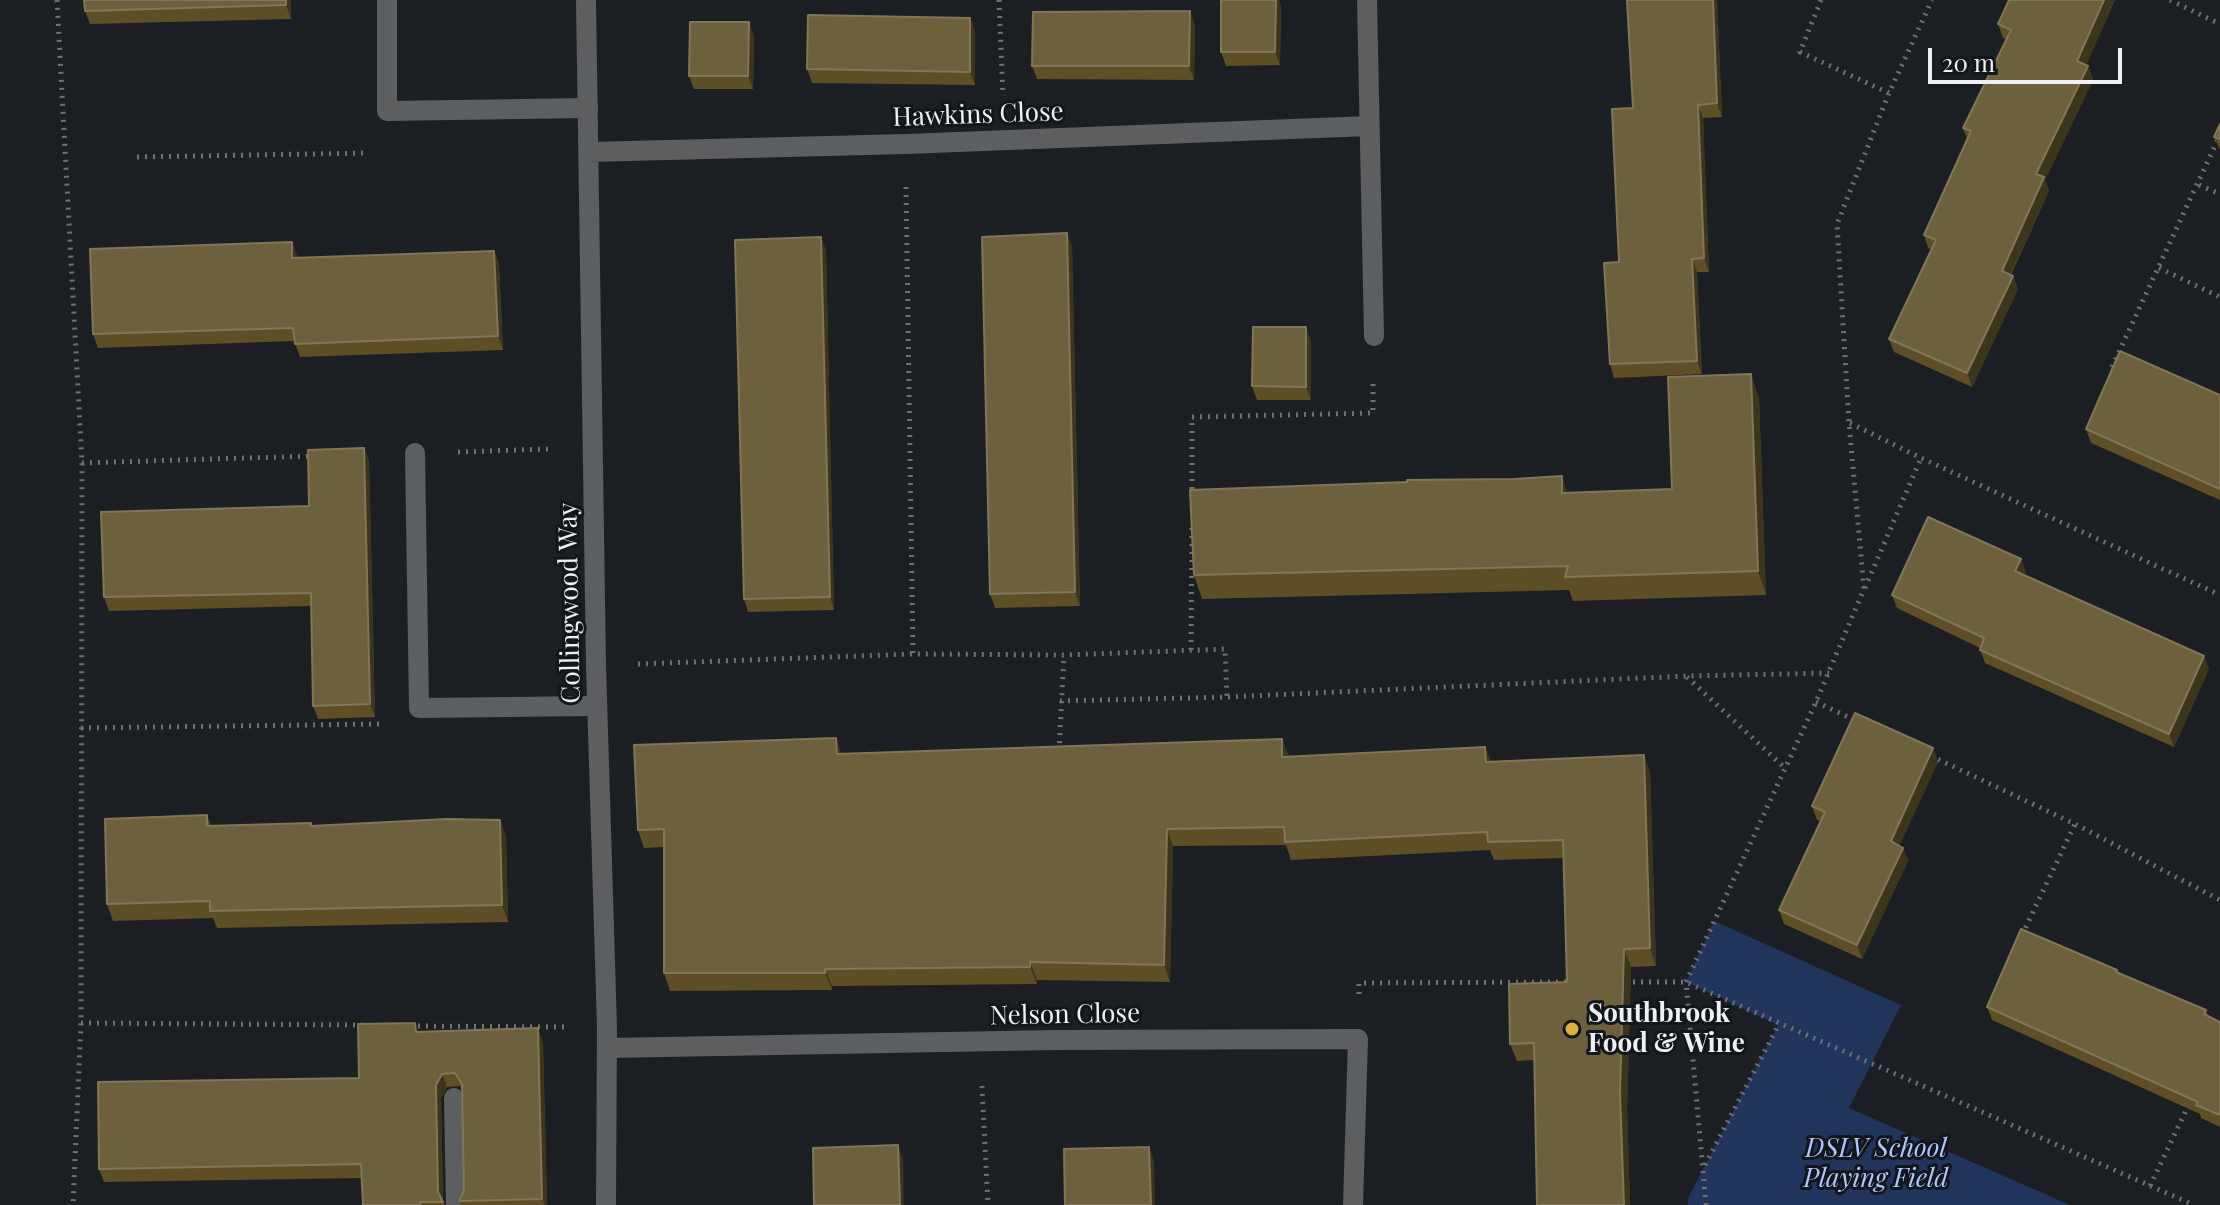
<!DOCTYPE html>
<style>
body{margin:0}
#map{position:relative;width:2220px;height:1205px;overflow:hidden;background:#1b1e23;font-family:"Playfair Display",serif}
canvas{display:block}
.scale{position:absolute;left:1928px;top:48px;width:194px;height:36px;box-sizing:border-box;border:4px solid #eef0f3;border-top:0;padding-left:10px;font-size:24px;line-height:28px;white-space:nowrap;color:#eef0f3;-webkit-text-stroke:6px #121519;paint-order:stroke}
</style>
<div id="map">
<canvas width="2220" height="1205"></canvas>
<div class="scale">20 m</div>
</div>
<script>
const c = document.querySelector('canvas').getContext('2d');
c.lineJoin = 'round';
function paint(path, color) { c.fillStyle = color; c.fill(path, 'evenodd'); }
const toPath = rows => new Path2D(rows.map(r => 'M' + r).join(''));
function strokePath(path, color, width, dash) { c.strokeStyle = color; c.lineWidth = width; c.lineCap = dash ? 'butt' : 'round'; c.setLineDash(dash || []); c.stroke(path); }
function drawText(font, color, halo, rows, align = 'center') {
  c.font = font + ' "Playfair Display",serif'; c.lineWidth = 6; c.setLineDash([]); c.textBaseline = 'middle'; c.strokeStyle = halo; c.fillStyle = color; for (const [text, x, y, turn = 0] of rows) {
    c.save(); c.translate(x, y); c.rotate((+turn || 0) * Math.PI / 180); c.textAlign = isNaN(turn) ? turn : align; if (halo) c.strokeText(text, 0, 0); c.fillText(text, 0, 0); c.restore();
  }
}
paint(toPath([
 [1714,921,1901,1005,1849,1108,2070,1205,1688,1205,1688,1198,1778,1025,1686,982]
]), '#20345c');
strokePath(toPath([
 [57,0,82,463,81,1023,73,1205],
 [999,0,1003,96],
 [1821,0,1800,52,1889,93],
 [2170,0,2220,24],
 [137,157,368,153],
 [2199,185,2220,194],
 [906,187,913,654],
 [2159,268,2220,297],
 [2112,367,2220,135],
 [1850,423,1921,458,2220,595],
 [458,452,548,449],
 [82,463,312,456],
 [1192,497,1192,417,1373,413,1373,380],
 [1865,588,1921,458],
 [1191,650,1192,527],
 [638,664,913,654,1064,655,1225,649,1227,697],
 [1687,677,1786,769],
 [1060,701,1227,697,1687,676,1829,673],
 [1816,702,1857,721],
 [81,728,380,724],
 [1059,751,1064,655],
 [1931,756,2075,824,2220,900],
 [2022,935,2075,824],
 [1625,982,1686,982,2194,1205],
 [1359,994,1359,983,1567,982],
 [81,1023,364,1025],
 [410,1026,564,1027],
 [982,1086,988,1205],
 [1705,1165,1779,1024],
 [2150,1186,2189,1104],
 [1706,1205,1686,982,1816,702,1864,589,1849,423,1837,224,1889,93,1932,0]
]), '#6e7074', 5, [2, 6]);
strokePath(toPath([
 [387,0,387,111,588,108],
 [415,453,419,708,597,706],
 [454,1098,456,1205]
]), '#5c5e60', 20);
strokePath(toPath([
 [586,0,596,665,607,1027,606,1205],
 [1367,0,1374,336],
 [589,152,906,144,1369,126],
 [608,1048,1057,1040,1358,1039,1353,1205]
]), '#5c5e60', 20);
paint(toPath([
 [84,0,291,0,291,19,90,24,85,11],
 [1717,0,1722,117,1703,118,1709,272,1697,272,1702,374,1614,378,1610,364,1619,262],
 [2009,0,2115,0,2086,65,2088,66,2093,80,2045,180,2049,191,2011,275,2013,276,2018,289,1972,387,1894,352,1889,339,1932,250,1928,248,1924,235,1967,139,1963,128,2006,39,2003,38,1998,24],
 [1281,6,1280,65,1226,66,1221,52],
 [970,18,975,31,975,85,812,83,807,69],
 [1195,25,1194,80,1037,79,1032,66],
 [754,35,753,89,694,89,689,76],
 [2220,124,2220,150,2214,137],
 [1067,233,1072,247,1080,606,995,608,990,594],
 [821,237,826,251,834,610,748,612,744,599],
 [292,242,297,258,494,251,499,264,503,350,300,357,294,341,98,348,93,334],
 [1311,341,1311,400,1257,400,1252,386],
 [2220,395,2220,500,2091,443,2086,429],
 [1759,398,1766,595,1573,601,1569,590,1202,599,1194,575,1568,493,1672,489],
 [364,448,369,461,375,717,318,719,313,706,311,606,109,611,104,597,309,506],
 [2026,572,2024,575,2209,669,2174,747,1985,663,1980,650,1980,648,1897,608,1892,595],
 [1282,739,1289,757,1485,747,1491,762,1650,772,1656,966,1631,967,1627,1110,1630,1205,1537,1205,1534,1060,1517,1061,1510,1044,1567,982,1563,858,1494,860,1490,850,1291,860,1286,845,1173,846,1170,982,1037,980,1037,984,832,986,832,990,670,991,664,973,664,847,644,848,638,830,842,754],
 [1933,748,1938,762,1899,846,1903,848,1908,861,1862,959,1784,924,1779,910,1821,821,1817,820,1812,806],
 [207,815,211,826,312,826,500,820,506,837,508,922,217,928,213,918,113,921,107,904],
 [2118,972,2206,1010,2208,1016,2220,1022,2220,1127,2201,1118,2200,1114,1992,1020,1987,1007],
 [419,1032,543,1042,547,1205,461,1205,459,1201,464,1191,462,1090,460,1086,447,1087,441,1098,443,1201,445,1205,363,1205,362,1178,104,1182,99,1169,359,1078]
]), '#5d4e25');
paint(toPath([
 [286,0,291,0,291,19,286,5],
 [1276,0,1279,0,1281,6,1280,65,1275,52],
 [1713,0,1717,0,1722,117,1717,103],
 [2104,0,2115,0,2082,75,2077,61],
 [1190,11,1195,25,1194,80,1189,66],
 [970,18,975,31,975,85,970,72],
 [749,22,754,35,753,89,748,76],
 [2088,66,2093,80,2045,180,2049,191,2006,284,2002,271,2036,174],
 [1698,105,1703,118,1709,272,1704,258],
 [1067,233,1072,247,1080,606,1075,592],
 [821,237,826,251,834,610,830,597],
 [292,242,297,255,297,272,292,258],
 [494,251,499,264,503,350,498,336],
 [1692,259,1697,272,1702,374,1697,361],
 [2013,276,2018,289,1972,387,1967,373],
 [1306,327,1311,341,1311,400,1306,387],
 [1751,374,1759,398,1766,595,1758,571],
 [364,448,369,461,375,717,370,704],
 [1562,476,1570,500,1562,493],
 [2021,559,2026,572,2020,585,2015,571],
 [2204,656,2209,669,2174,747,2169,734],
 [836,738,842,755,837,754],
 [1282,739,1289,757,1282,757],
 [1485,747,1491,765,1486,762],
 [1933,748,1938,762,1895,855,1891,841],
 [1644,755,1650,772,1656,966,1650,948],
 [500,820,506,837,508,922,502,905],
 [1167,829,1173,846,1170,982,1164,965],
 [1903,848,1908,861,1862,959,1857,945],
 [1624,949,1631,967,1627,1110,1630,1205,1624,1205,1620,1092],
 [1030,962,1037,980,1037,984,1030,967],
 [825,969,832,986,832,990,825,973],
 [538,1028,543,1042,547,1205,545,1205,542,1199],
 [442,1074,447,1087,441,1098,443,1202,438,1192,436,1085],
 [898,1145,903,1159,904,1205,900,1205],
 [1149,1147,1154,1160,1155,1205,1151,1205]
]), '#3c341b');
const building = toPath([
 [84,0,286,0,286,5,85,11,84,0],
 [1221,0,1276,0,1275,52,1221,52,1221,0],
 [1627,0,1713,0,1717,103,1698,105,1704,258,1692,259,1697,361,1610,364,1604,263,1619,262,1612,109,1633,108,1627,0],
 [2009,0,2104,0,2077,61,2088,66,2036,174,2044,177,2002,271,2013,276,1967,373,1889,339,1936,240,1924,235,1971,131,1963,128,2011,30,1998,24,2009,0],
 [1190,11,1189,66,1032,66,1033,12,1190,11],
 [808,15,970,18,970,72,807,69,808,15],
 [690,22,749,22,748,76,689,76,690,22],
 [2220,124,2220,139,2214,137,2220,124],
 [1067,233,1075,592,990,594,982,237,1067,233],
 [821,237,830,597,744,599,735,240,821,237],
 [292,242,292,258,494,251,498,336,295,344,293,328,93,334,90,249,292,242],
 [1253,327,1306,327,1306,387,1252,386,1253,327],
 [2120,351,2220,395,2220,489,2086,429,2120,351],
 [1751,374,1758,571,1565,577,1568,566,1194,575,1190,490,1407,482,1407,480,1514,479,1562,476,1562,493,1672,489,1668,377,1751,374],
 [364,448,370,704,313,706,311,593,104,597,101,512,309,506,308,450,364,448],
 [1928,517,2021,559,2015,571,2204,656,2169,734,1980,650,1984,638,1892,595,1928,517],
 [1855,713,1933,748,1891,841,1903,848,1857,945,1779,910,1825,812,1812,806,1855,713],
 [836,738,837,754,1282,739,1282,757,1485,747,1486,762,1644,755,1650,948,1624,949,1620,1092,1624,1205,1537,1205,1534,1043,1510,1044,1509,984,1567,982,1563,840,1488,842,1487,832,1285,842,1284,827,1167,829,1164,965,1030,962,1030,967,825,969,825,973,664,973,664,829,638,830,634,745,836,738],
 [207,815,207,826,311,823,311,826,447,819,500,820,502,905,210,911,210,901,107,904,105,819,207,815],
 [2021,929,2117,970,2116,972,2206,1010,2204,1014,2220,1022,2220,1115,2196,1105,2198,1102,1987,1007,2021,929],
 [415,1023,416,1032,538,1028,542,1199,459,1201,464,1191,462,1084,455,1073,442,1074,436,1085,438,1192,443,1202,420,1202,420,1205,363,1205,361,1164,99,1169,98,1082,359,1078,358,1024,415,1023],
 [898,1145,900,1205,814,1205,813,1148,898,1145],
 [1149,1147,1151,1205,1065,1205,1064,1149,1149,1147]
]);
paint(building, '#6d603c');
strokePath(building, '#817658', 2);
for (const [x, y, r, color] of [
 [1572,1029,8,"#ddb133"]
]) { const dot = new Path2D(); dot.arc(x, y, r, 0, 2 * Math.PI); c.fillStyle = color; c.fill(dot); strokePath(dot, '#121519', 3); }
drawText('26px', '#eef0f3', '#121519', [
 ["Hawkins Close",978,115,-2],
 ["Collingwood Way",570,603,-91],
 ["Nelson Close",1065,1015,-1]
]);
drawText('bold 26px', '#eef0f3', '#121519', [
 ["Southbrook",1588,1014],
 ["Food & Wine",1588,1044]
], 'left');
drawText('italic 26px', '#abc7fd', '#121519', [
 ["DSLV School",1876,1149],
 ["Playing Field",1876,1179]
]);
</script>
